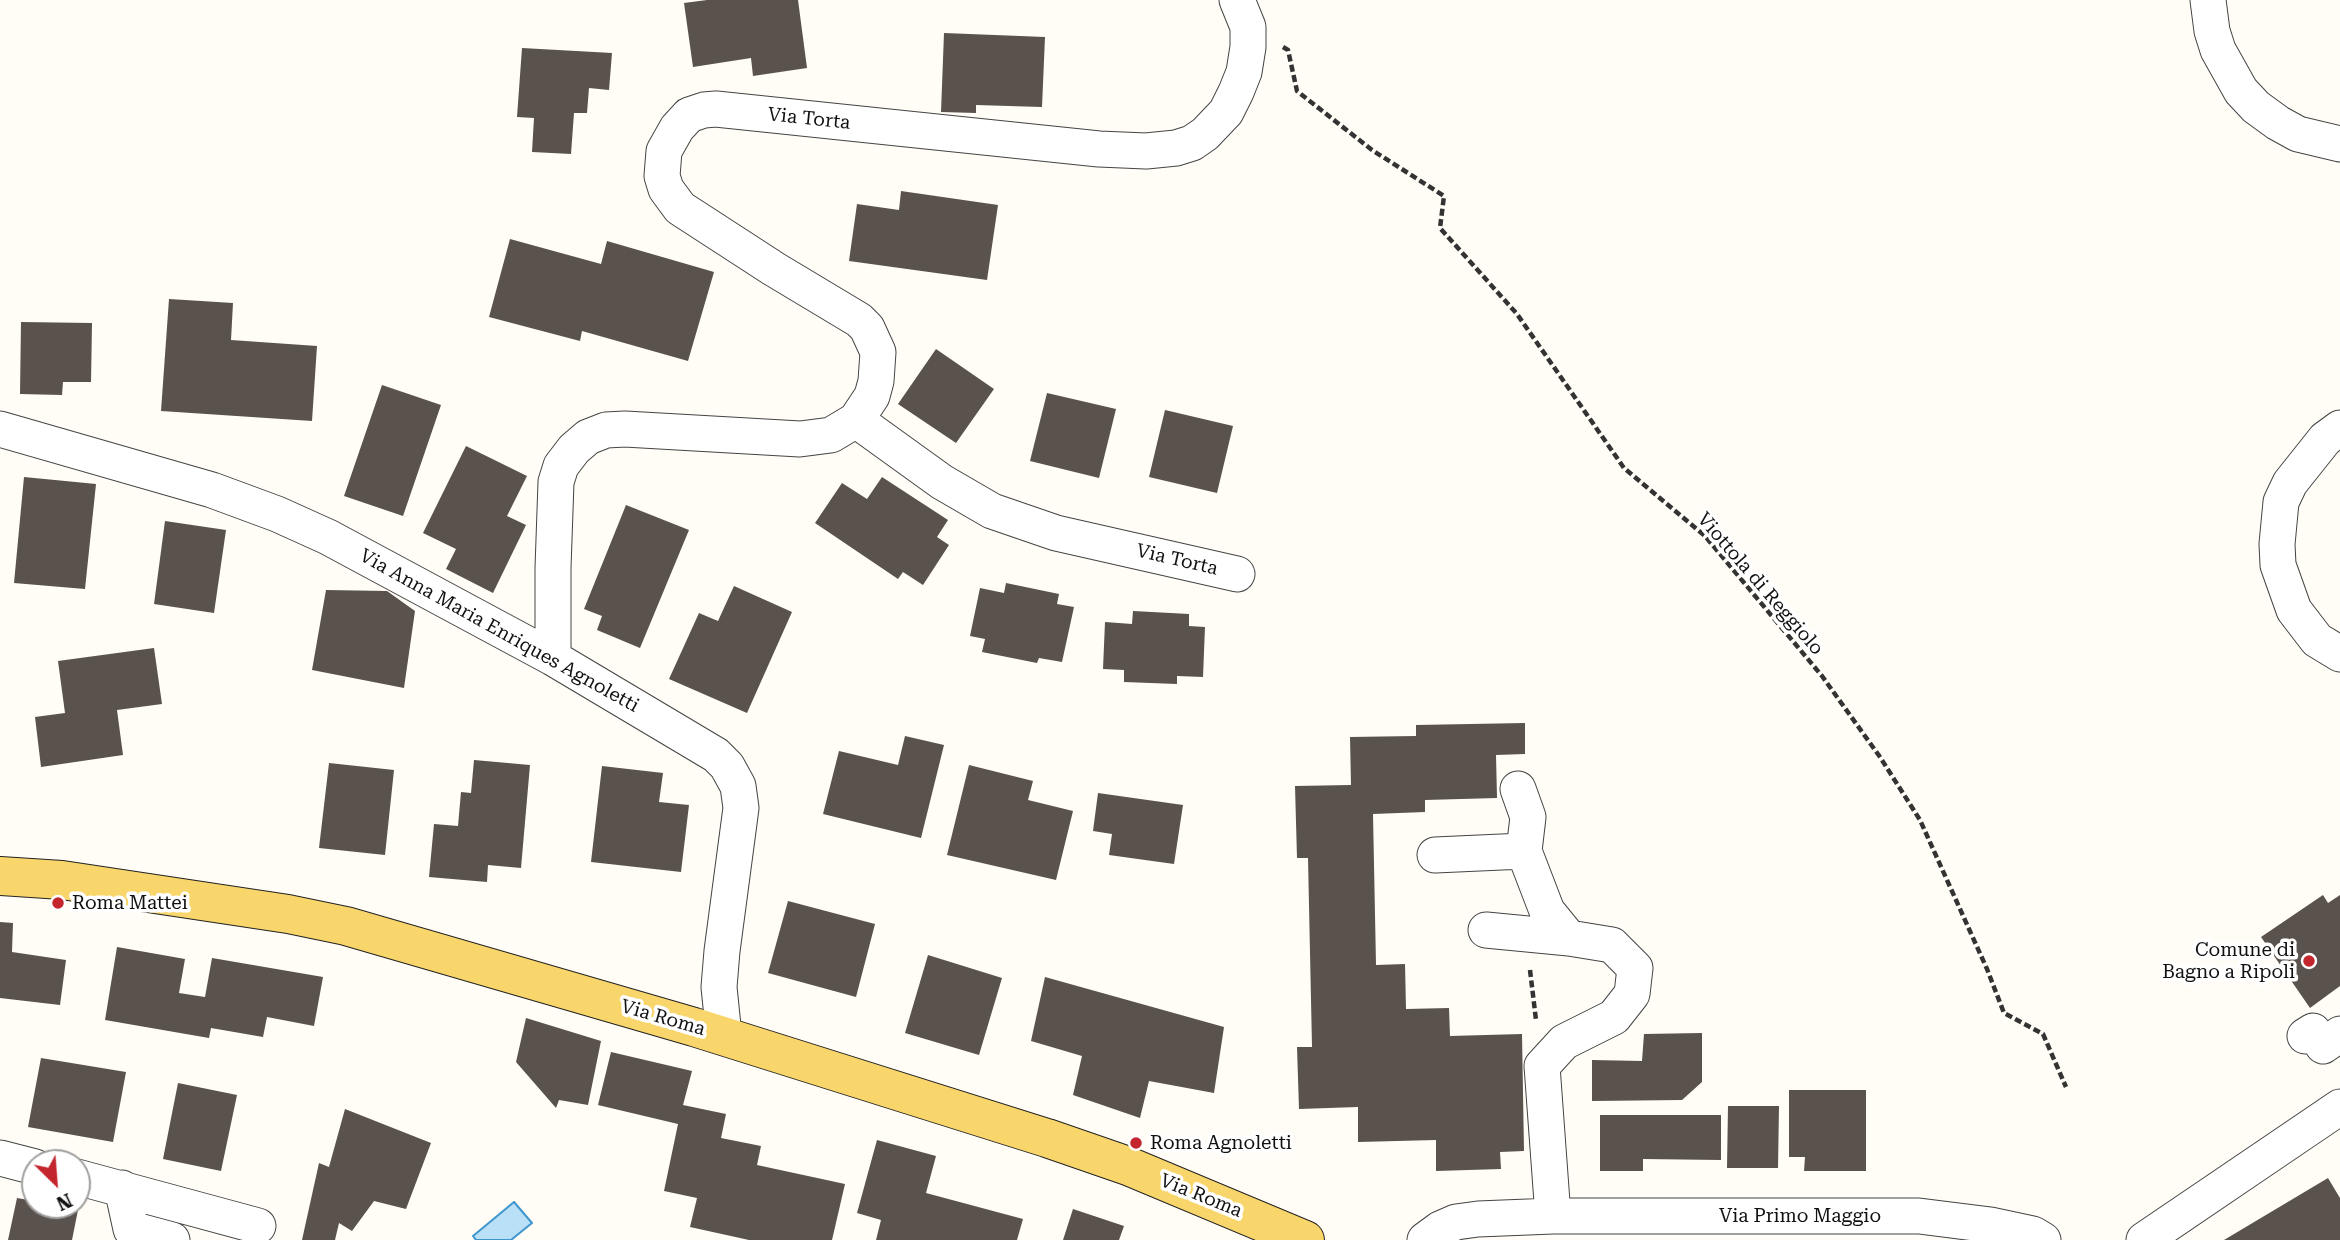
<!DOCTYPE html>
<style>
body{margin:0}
#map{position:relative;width:2340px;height:1240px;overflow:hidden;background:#fffdf5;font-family:"Roboto Serif",serif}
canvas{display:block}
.north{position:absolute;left:21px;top:1149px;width:70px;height:70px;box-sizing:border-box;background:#fff;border:2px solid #a0a0a0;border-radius:50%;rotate:155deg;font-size:19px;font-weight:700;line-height:28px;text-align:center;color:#111}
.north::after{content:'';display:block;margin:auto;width:24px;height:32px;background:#c4262e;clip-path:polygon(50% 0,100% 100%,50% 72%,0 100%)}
</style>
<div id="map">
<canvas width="2340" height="1240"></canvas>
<div class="north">N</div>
</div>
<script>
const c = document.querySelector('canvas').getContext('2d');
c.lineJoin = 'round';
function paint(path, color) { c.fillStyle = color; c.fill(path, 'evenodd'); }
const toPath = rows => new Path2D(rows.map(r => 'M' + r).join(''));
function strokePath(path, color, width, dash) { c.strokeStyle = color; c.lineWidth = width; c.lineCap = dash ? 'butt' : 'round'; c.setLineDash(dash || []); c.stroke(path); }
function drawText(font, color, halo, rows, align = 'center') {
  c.font = font + ' "Roboto Serif",serif'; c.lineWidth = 7; c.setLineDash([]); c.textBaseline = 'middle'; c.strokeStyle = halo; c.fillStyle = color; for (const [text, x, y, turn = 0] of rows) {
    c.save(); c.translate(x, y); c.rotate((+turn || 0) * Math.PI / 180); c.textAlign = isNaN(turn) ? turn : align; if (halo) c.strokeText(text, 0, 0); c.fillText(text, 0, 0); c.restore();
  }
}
const water = toPath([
 [514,1202,532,1223,511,1240,476,1240,473,1236,514,1202]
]);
paint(water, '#b9e0f7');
strokePath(water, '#3f96cf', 2);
paint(toPath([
 [707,0,798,0,807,68,753,76,751,58,693,67,684,3],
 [944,33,1045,37,1042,107,976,105,976,113,941,112],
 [522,48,612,53,609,90,589,88,587,113,574,113,571,154,532,152,534,118,517,117],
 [901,191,998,205,987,280,849,261,857,204,899,210],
 [510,239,601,264,607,241,714,272,688,361,582,331,580,341,489,317],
 [169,299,233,303,231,340,317,346,312,421,161,411],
 [21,322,92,323,91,382,63,382,62,395,20,394],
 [936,349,994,389,956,443,898,404],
 [382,385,441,405,403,516,344,496],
 [1047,393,1116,409,1099,478,1030,461],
 [1165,410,1233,426,1217,493,1149,477],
 [466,446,527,476,507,516,526,525,493,593,446,569,456,549,423,533],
 [24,477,96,484,85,589,14,583],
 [882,477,948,520,937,537,949,545,923,585,903,572,898,579,815,523,842,483,867,499],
 [626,505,689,530,640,648,597,630,602,616,584,609],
 [165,521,226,530,214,613,154,604],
 [1006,583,1059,594,1057,604,1074,607,1062,662,1039,658,1037,663,982,652,985,639,970,636,980,588,1004,593],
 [734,586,792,612,747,713,669,679,699,613,718,621],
 [326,590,387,591,415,611,404,688,312,670],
 [1133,611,1189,614,1189,626,1205,627,1203,677,1177,676,1177,684,1124,682,1124,670,1103,669,1105,622,1132,624],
 [154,648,162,704,117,710,123,755,41,767,35,717,65,713,58,661],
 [1525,723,1525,754,1496,755,1497,798,1425,800,1425,812,1373,814,1376,965,1405,964,1406,1009,1449,1008,1450,1036,1522,1034,1524,1151,1500,1152,1501,1169,1436,1171,1436,1140,1358,1142,1358,1107,1299,1109,1297,1047,1312,1047,1308,858,1297,858,1295,786,1351,785,1350,737,1416,736,1416,725],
 [905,736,944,745,921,838,823,814,839,751,898,765],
 [474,760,530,765,521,868,488,865,487,882,429,877,434,824,458,826,461,792,471,793],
 [329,763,394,770,385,855,319,848],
 [969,765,1033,781,1028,800,1073,811,1056,880,947,855],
 [602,766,663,773,659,802,689,805,681,872,591,862],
 [1098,793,1183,805,1174,864,1109,855,1112,834,1093,831],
 [2323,895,2328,903,2340,895,2340,986,2310,1008,2261,937],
 [788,901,875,924,856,997,768,973],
 [0,922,13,923,12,952,66,960,60,1005,0,998],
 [117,947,185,959,179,993,205,997,212,958,323,977,314,1026,267,1017,263,1037,211,1028,209,1038,105,1020],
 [928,955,1002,978,979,1055,905,1033],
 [1045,977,1224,1027,1214,1093,1149,1081,1140,1118,1073,1095,1082,1056,1031,1041],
 [526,1018,601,1041,588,1105,559,1100,556,1108,516,1062],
 [1702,1033,1702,1082,1682,1100,1592,1101,1592,1060,1642,1061,1644,1034],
 [611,1052,692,1071,683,1105,726,1114,721,1138,761,1146,757,1165,845,1184,832,1240,749,1240,690,1227,697,1198,664,1191,678,1124,598,1105],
 [41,1058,126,1072,113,1142,28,1127],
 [178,1083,237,1095,221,1171,163,1159],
 [1789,1090,1866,1090,1866,1171,1804,1171,1805,1157,1789,1157],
 [1728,1106,1779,1106,1778,1168,1727,1168],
 [345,1109,431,1143,406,1209,374,1201,352,1231,339,1223,335,1240,302,1240,319,1163,329,1167],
 [1600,1115,1721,1115,1721,1160,1643,1159,1643,1171,1600,1171],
 [877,1140,936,1156,926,1193,1023,1219,1017,1240,876,1240,881,1220,857,1213],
 [2328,1178,2340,1198,2340,1240,2224,1240],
 [17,1198,35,1201,35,1205,54,1205,78,1210,72,1240,8,1240],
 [1073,1209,1124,1226,1119,1240,1063,1240]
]), '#5a524d');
const minor = toPath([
 [2208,0,2212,31,2218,50,2241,91,2256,107,2278,123,2298,134,2340,144],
 [856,420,942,482,992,511,1056,533,1237,574],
 [2340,428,2325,439,2290,483,2281,502,2277,544,2278,565,2294,610,2317,640,2340,654],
 [0,429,212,490,277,514,328,537,553,658,716,755,727,766,738,786,741,808,722,951,719,987,724,1036],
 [553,658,553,568,556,482,561,466,574,449,588,437,606,430,625,429,800,439,831,435,856,420,872,396,876,381,878,352,867,328,859,320,774,269,680,208,666,189,662,176,664,151,677,128,689,115,704,110,716,109,1099,149,1146,151,1176,148,1192,143,1205,134,1226,112,1236,92,1244,72,1248,47,1248,27,1237,0],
 [1518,789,1528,817,1524,851],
 [1435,855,1524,851,1547,911,1569,938],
 [1486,930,1569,938,1612,945,1635,968,1632,994,1614,1017,1564,1042,1542,1066,1553,1216],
 [2305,1036,2313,1031,2323,1046,2340,1034],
 [0,1158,35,1167],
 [77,1177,258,1226],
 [122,1188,131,1229,172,1240],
 [1425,1240,1440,1229,1456,1222,1478,1219,1553,1216,1919,1216,1991,1225,2033,1234,2043,1240],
 [2144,1240,2340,1107]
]);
const major = toPath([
 [0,876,62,880,288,914,346,926,694,1027,1047,1138,1128,1166,1305,1240]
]);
strokePath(minor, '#444', 37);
strokePath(major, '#222', 40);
strokePath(toPath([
 [1283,47,1288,50,1297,91,1372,150,1444,196,1440,228,1517,314,1624,468,1705,536,1822,676,1880,757,1920,820,1987,969,2004,1013,2043,1034,2066,1087],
 [1530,970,1536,1020]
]), '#333', 4.5, [7, 3.5]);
strokePath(minor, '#fff', 35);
strokePath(major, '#f9d66b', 38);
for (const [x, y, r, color] of [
 [58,903,7,"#c4262e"],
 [2309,961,7,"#c4262e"],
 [1136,1143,7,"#c4262e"]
]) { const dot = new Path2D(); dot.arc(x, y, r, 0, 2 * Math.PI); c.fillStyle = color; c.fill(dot); strokePath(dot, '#fff', 2.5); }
drawText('19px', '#111', '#fff', [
 ["Via Torta",809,119,6],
 ["Via Torta",1177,560,13],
 ["Viottola di Reggiolo",1760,584,49],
 ["Via Anna Maria Enriques Agnoletti",499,631,29],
 ["Via Roma",663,1018,16],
 ["Via Roma",1201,1196,22],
 ["Via Primo Maggio",1800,1216]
]);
drawText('19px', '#111', '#fff', [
 ["Roma Mattei",72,903],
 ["Comune di",2295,950,"right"],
 ["Bagno a Ripoli",2295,972,"right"],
 ["Roma Agnoletti",1150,1143]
], 'left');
</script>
